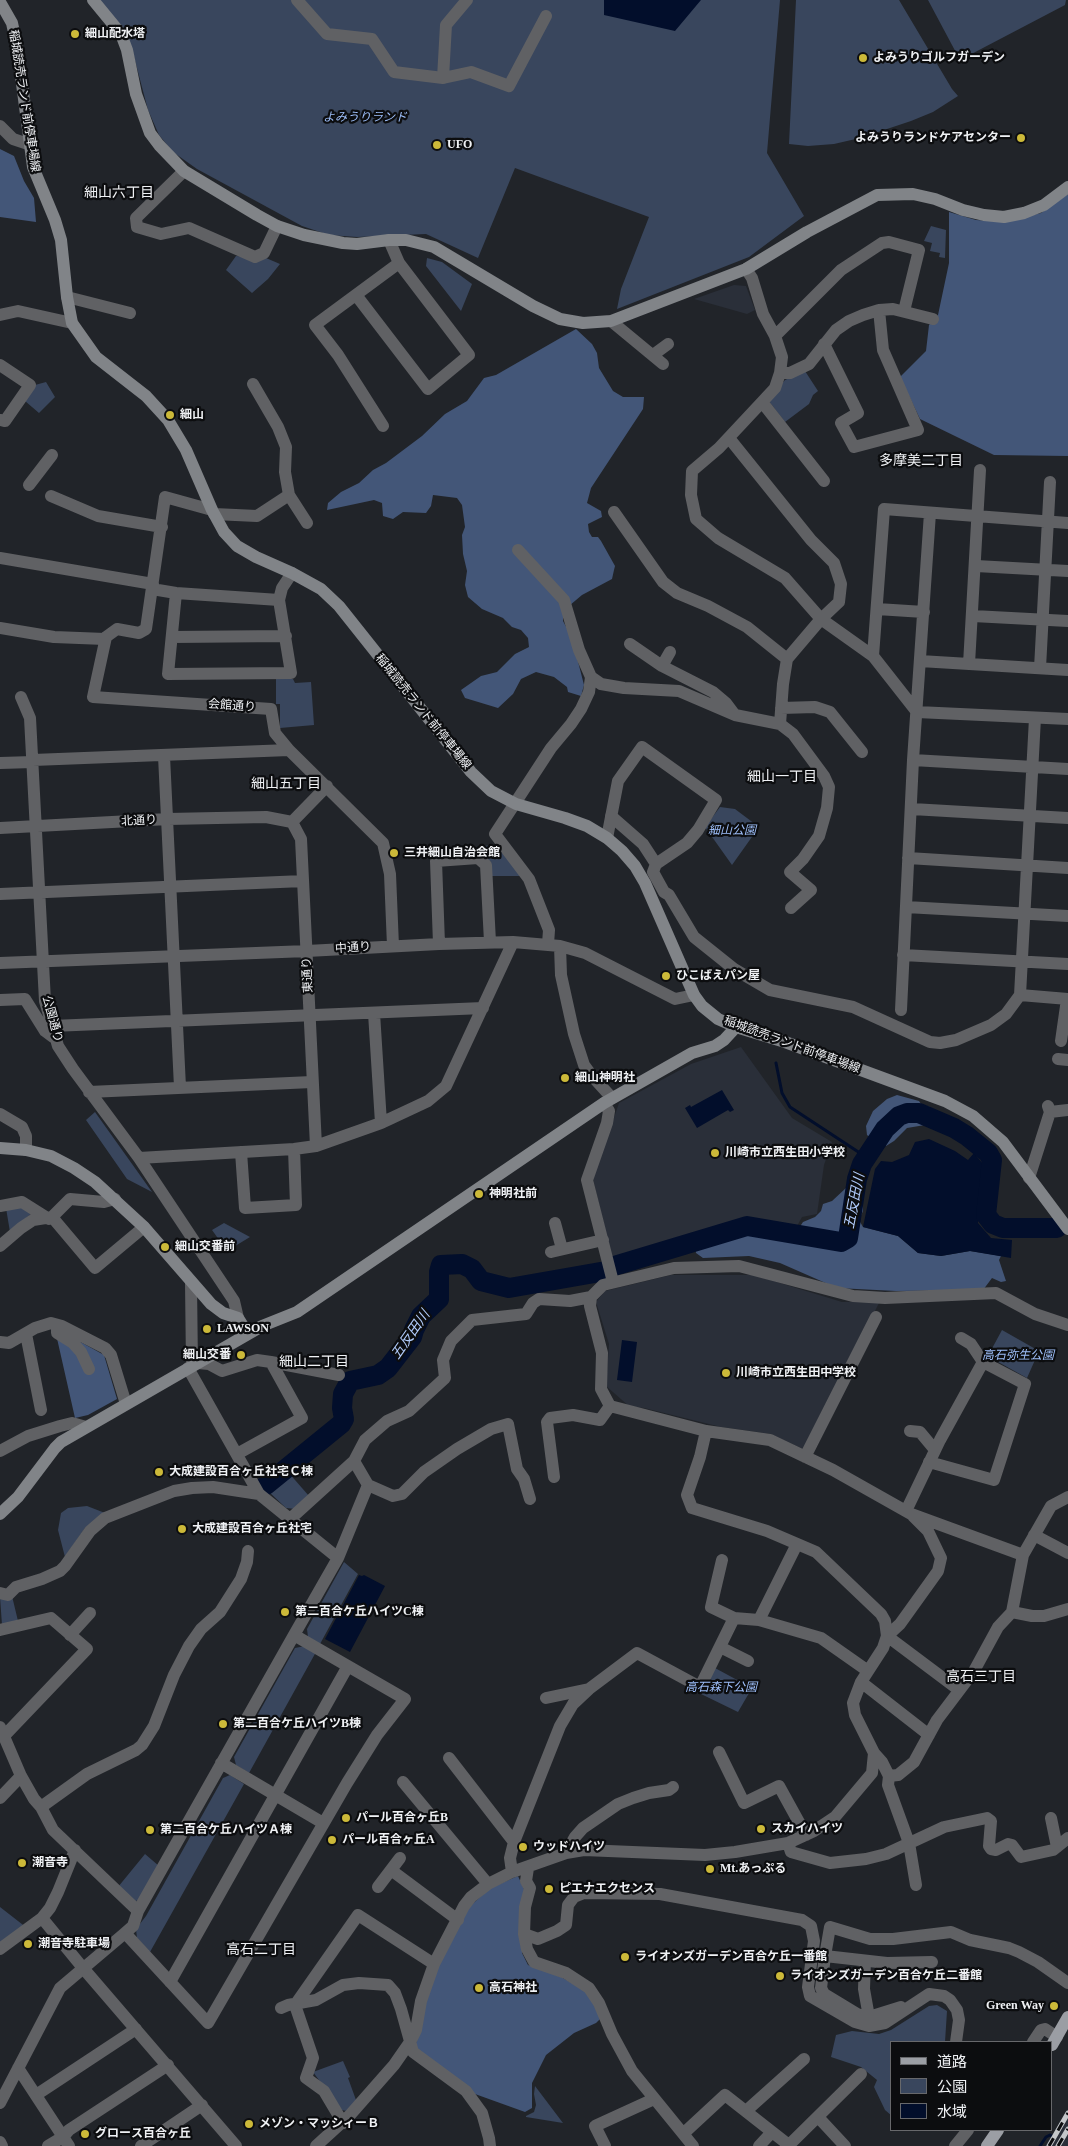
<!DOCTYPE html>
<meta charset="utf-8">
<style>
body{margin:0}
#map{position:relative;width:1068px;height:2146px;overflow:hidden;background:#212429;font-family:"Times New Roman","Noto Sans JP",serif}
canvas{display:block}
.legend{position:absolute;left:890px;top:2041px;width:162px;height:90px;box-sizing:border-box;background:#0c0d0f;border:1px solid #67686b;margin:0;padding:6px 9px;list-style:none;font-size:15px;color:#eff1f4}
.legend li{display:flex;align-items:center;gap:10px;height:25px}
.legend b{width:25px;border:1px solid #67686b}
</style>
<div id="map">
<canvas width="1068" height="2146"></canvas>
<ul class="legend">
<li><b style="height:6px;background:#9b9ea4"></b>道路</li>
<li><b style="height:14px;background:#39465d"></b>公園</li>
<li><b style="height:14px;background:#020e2b"></b>水域</li>
</ul>
</div>
<script>
const c = document.querySelector('canvas').getContext('2d');
c.lineJoin = 'round';
function paint(path, color) { c.fillStyle = color; c.fill(path, 'evenodd'); }
const toPath = rows => new Path2D(rows.map(r => 'M' + r).join(''));
function strokePath(path, color, width, dash) { c.strokeStyle = color; c.lineWidth = width; c.lineCap = dash ? 'butt' : 'round'; c.setLineDash(dash || []); c.stroke(path); }
function drawText(font, color, halo, rows, align = 'center') {
  c.font = font + ' "Times New Roman","Noto Sans JP",serif'; c.lineWidth = 4.5; c.setLineDash([]); c.textBaseline = 'middle'; c.strokeStyle = halo; c.fillStyle = color; for (const [text, x, y, turn = 0] of rows) {
    c.save(); c.translate(x, y); c.rotate((+turn || 0) * Math.PI / 180); c.textAlign = isNaN(turn) ? turn : align; if (halo) c.strokeText(text, 0, 0); c.fillText(text, 0, 0); c.restore();
  }
}
paint(toPath([
 [734,285,746,286,755,310,747,314,694,299],
 [741,1047,792,1118,832,1142,824,1165,817,1214,802,1217,796,1228,738,1220,688,1238,612,1258,593,1179,619,1103,691,1064],
 [671,1275,754,1275,842,1302,880,1301,805,1450,771,1434,721,1427,644,1408,630,1407,606,1386,609,1344,596,1302,605,1291],
 [1068,2109,1068,2146,1045,2146,1063,2118]
]), '#2a2f39');
paint(toPath([
 [100,0,780,0,767,153,804,216,749,257,617,309,621,289,649,217,515,168,478,258,426,234,357,237,329,235,302,226,197,169,173,152,159,135,148,110,132,49],
 [796,0,899,0,952,89,958,96,933,112,911,121,860,138,834,144,808,146,789,144],
 [928,0,1066,0,1065,5,960,60],
 [931,226,946,230,945,258,939,257,940,253,930,251,932,243,924,241],
 [236,256,266,258,280,264,268,279,252,293,226,270],
 [427,258,442,262,472,284,461,311,426,266],
 [805,371,818,391,813,395,809,404,785,422,768,400,785,380],
 [46,382,55,397,39,413,25,401,35,385],
 [276,679,293,679,295,683,311,682,314,725,280,728,280,704,276,704],
 [720,807,735,809,759,827,732,865,705,827],
 [499,845,522,876,492,876,491,862,482,855,481,846],
 [95,1112,152,1192,127,1179,86,1120],
 [21,1206,32,1213,10,1232,6,1208],
 [224,1223,250,1237,227,1251,212,1230],
 [1002,1330,1039,1351,1027,1378,991,1358,989,1354],
 [288,1472,309,1496,296,1509,286,1508,267,1490],
 [87,1506,105,1513,85,1528,65,1557,58,1530,61,1513,68,1508],
 [344,1562,358,1574,320,1644,308,1637,307,1629],
 [12,1596,18,1621,2,1625,0,1597],
 [305,1646,316,1652,249,1773,236,1765,234,1757,295,1648],
 [715,1668,752,1688,738,1712,701,1694],
 [230,1775,244,1784,150,1952,137,1938,136,1929,146,1916,223,1778],
 [145,1854,159,1866,140,1899,134,1902,118,1887],
 [0,1907,27,1928,0,1946],
 [937,2005,947,2011,945,2042,892,2042,892,2116,885,2110,874,2087,877,2080,861,2067,831,2057,836,2035,852,2031,879,2034,891,2030,929,2006],
 [343,2061,350,2077,348,2078,356,2100,347,2111,341,2110,313,2072],
 [535,2086,563,2123,526,2117,526,2116,534,2112,536,2105,534,2094]
]), '#39465d');
paint(toPath([
 [0,149,14,156,24,181,34,198,36,222,0,217],
 [1068,194,1068,456,994,455,920,419,900,377,926,351,929,325,938,315,949,263,949,212,976,220,1006,222,1041,213],
 [576,329,592,344,597,353,599,368,613,391,623,397,644,397,643,409,591,488,587,503,601,511,602,517,588,524,589,532,592,537,598,537,601,541,615,566,614,570,612,579,582,595,563,611,563,621,572,638,584,685,581,696,568,692,567,687,554,677,536,672,521,679,513,694,498,708,465,698,461,690,481,676,497,672,515,654,529,647,528,638,521,630,512,627,503,618,482,609,468,597,465,585,467,571,463,554,462,535,465,527,462,505,457,498,433,495,431,506,426,513,403,512,393,519,383,516,382,503,374,500,327,510,328,503,341,492,359,483,373,470,386,463,422,436,445,414,467,401,484,378,496,375],
 [897,1095,919,1101,921,1104,930,1107,929,1110,931,1112,925,1125,907,1128,894,1141,886,1146,880,1145,867,1135,866,1126,873,1111,887,1099],
 [854,1166,869,1166,863,1195,863,1211,859,1220,863,1227,898,1236,918,1253,941,1256,970,1251,1001,1256,999,1260,1006,1281,1001,1282,992,1278,983,1290,896,1291,837,1288,780,1263,749,1256,703,1258,696,1253,694,1239,738,1224,797,1231,803,1222,815,1217,821,1211,823,1204,832,1201,846,1188],
 [59,1330,104,1355,117,1399,88,1415,75,1418,56,1334],
 [518,1876,524,1889,522,1953,528,1965,561,1977,587,1991,601,2018,596,2023,574,2033,546,2055,532,2083,532,2108,525,2112,475,2094,415,2049,425,1992,468,1908,490,1888]
]), '#435678');
paint(toPath([
 [604,0,701,0,675,31,604,15],
 [722,1090,734,1110,730,1112,728,1110,697,1128,685,1108,690,1105,691,1107],
 [929,1139,955,1151,968,1160,974,1153,983,1164,978,1223,991,1238,1012,1240,1011,1258,970,1251,941,1256,918,1253,898,1236,863,1227,875,1169,881,1161,892,1162,909,1155,915,1142],
 [622,1340,637,1342,632,1382,617,1380],
 [359,1575,362,1576,364,1575,385,1586,350,1652,325,1639]
]), '#020e2b');
strokePath(toPath([
 [776,1063,782,1093,790,1107,866,1157],
 [1040,2146,1046,2137,1050,2135,1052,2136]
]), '#020e2b', 3);
strokePath(toPath([
 [614,1266,747,1226,841,1242,848,1238,857,1179,862,1164,885,1129,899,1116,907,1113,919,1113,954,1128,967,1136,988,1153,992,1160,986,1215,993,1224,1003,1228,1057,1228],
 [266,1485,341,1424,344,1419,342,1408,343,1394,350,1381,378,1375,388,1368,412,1337,414,1330,421,1316,439,1299,439,1272,441,1265,462,1264,472,1269,481,1281,509,1288,606,1271]
]), '#020e2b', 20);
strokePath(toPath([
 [297,0,327,34,372,39,394,72,443,78,471,72,509,86,546,16],
 [443,78,446,25,467,0],
 [0,126,13,139,28,144],
 [184,171,136,218,137,227,161,234,189,228,255,257,264,253,277,226],
 [746,269,752,278,763,314,775,336,782,357,780,373,775,388,762,402,719,448,692,471,691,495,696,519,718,538,785,578,821,619,873,656,917,712,1068,719],
 [356,295,428,389,469,355,399,263,389,240],
 [67,297,130,313],
 [0,315,18,311,72,323],
 [611,321,663,364],
 [775,336,841,270,882,243,889,242,919,250,904,311],
 [824,344,858,413,841,423,854,447,918,430,883,350,879,310],
 [653,355,668,344],
 [0,365,30,385,5,421,0,420],
 [780,373,790,373,809,364,836,330,849,321,863,315,879,310,893,309,933,319],
 [762,402,824,481],
 [383,426,338,355,315,325,399,263],
 [729,438,811,540,834,563,841,584,839,602,821,619,787,659,783,684,780,724],
 [29,485,52,455],
 [289,495,307,523],
 [51,496,98,516,162,527],
 [212,510,165,497,146,629,139,633,117,629,106,637,93,697,271,709,275,733,289,750,383,843,390,874,393,946],
 [614,512,663,582,677,593,708,606,747,627,787,659],
 [214,514,257,516,289,495,285,472,286,447,278,427,253,384],
 [518,550,564,600,579,650,591,677,601,684,624,688,679,691,735,715,780,724,793,734,824,776,829,787,827,808,819,836,803,859,790,872,811,890,791,908],
 [0,558,153,584],
 [976,566,1068,571],
 [152,589,176,593,279,600],
 [176,593,168,674,291,673,279,600,282,588,292,573],
 [877,609,924,612],
 [973,616,1068,621],
 [0,628,54,637,105,639],
 [172,637,286,636],
 [630,644,662,666,713,692,726,703,735,715],
 [873,656,884,509,1068,523],
 [920,661,1068,670],
 [969,664,980,470],
 [662,666,670,652],
 [1040,668,1050,482],
 [21,697,30,718,45,1001,58,1046,73,1069,139,1158,234,1301,238,1318],
 [781,708,815,707,830,712,862,752],
 [164,756,180,1087],
 [33,760,289,750],
 [913,760,1068,769],
 [0,763,33,762],
 [912,809,1068,818],
 [292,822,327,786],
 [0,828,168,819,266,817,292,822,301,839,316,1146],
 [607,838,618,781,642,747,716,800,698,830,687,843,656,864,643,844,611,816],
 [908,858,1068,868],
 [656,864,653,872,664,892,669,895,694,937,734,969,770,990,853,1007,930,1042,940,1043,956,1040,991,1025,1006,1014,1020,995,1035,718],
 [0,894,303,881],
 [906,907,1068,916],
 [439,944,436,861,478,858,486,865,490,942],
 [548,944,549,930,529,879,495,834,551,748,571,724,581,709,589,692,591,677],
 [560,946,561,975,574,1034,584,1065,592,1076,612,1098],
 [903,955,1068,964],
 [0,963,307,951,439,944,513,942,560,946,585,953,675,999,694,995],
 [1020,995,1068,999],
 [0,1000,25,999,45,1031,53,1037],
 [901,1010,913,760,930,513],
 [374,1013,381,1123],
 [52,1026,483,1008],
 [1061,1041,1067,999],
 [1058,1059,1068,1060],
 [89,1092,312,1082],
 [604,1103,609,1111,607,1123,587,1180,613,1282],
 [1050,1112,1068,1110],
 [0,1114,22,1127,26,1136,26,1150],
 [241,1152,245,1208,296,1205,294,1149],
 [139,1158,294,1149,316,1146,381,1123,428,1101,446,1086,513,942],
 [1029,1178,1050,1112,1048,1106],
 [0,1206,22,1202,49,1219],
 [52,1217,95,1268,144,1227],
 [555,1223,562,1249],
 [0,1246,21,1228,33,1220,52,1217,70,1199,104,1202,115,1199],
 [551,1252,603,1240],
 [191,1283,192,1366],
 [57,1325,57,1333,73,1343,81,1352,89,1369],
 [26,1334,41,1410],
 [0,1342,9,1343,35,1328,51,1323,62,1326,105,1348,111,1355,126,1404],
 [271,1362,339,1375],
 [198,1363,209,1364,222,1371,257,1360,271,1362,302,1418,237,1454],
 [188,1368,259,1494,338,1558],
 [910,1431,920,1432,935,1450],
 [0,1451,28,1436,60,1426,72,1423,86,1427],
 [805,1457,876,1317],
 [929,1462,994,1480,1025,1384,983,1362,971,1344,961,1338],
 [554,1477,547,1422,550,1418,573,1415,600,1420,610,1406],
 [368,1485,393,1496,402,1494,424,1472,457,1449,491,1429,508,1424,517,1469,524,1479,530,1499],
 [906,1511,940,1440,983,1362],
 [913,1516,928,1531,941,1558,938,1571,900,1624,887,1636,959,1690],
 [289,1520,354,1461,365,1440,387,1421,409,1411,445,1378,443,1360,451,1341,472,1320,526,1314,533,1303,539,1299,570,1301,591,1297],
 [1034,1535,1068,1553],
 [1023,1555,911,1514,833,1470,770,1440,706,1431,610,1406,601,1389,602,1353,590,1306,591,1297,603,1285,674,1268,739,1266,853,1296,885,1298,996,1293,1035,1314,1068,1325],
 [722,1560,711,1607,734,1618,759,1620,821,1638,868,1671],
 [0,1593,8,1595,16,1587,42,1579,60,1571,65,1566,90,1531,105,1518,174,1491,192,1488,213,1487,259,1494],
 [1012,1612,1032,1616,1044,1616,1068,1609],
 [759,1620,797,1544],
 [0,1630,51,1618,87,1649,4,1736],
 [70,1635,90,1613],
 [294,1635,405,1699,377,1735,347,1783,208,2023,125,1933,133,1926,138,1911,294,1635,338,1558,368,1485,354,1461],
 [720,1647,748,1661],
 [861,1682,929,1735],
 [546,1698,589,1689],
 [0,1727,21,1776,34,1799,41,1807,53,1830,138,1911],
 [719,1752,744,1803,779,1786,806,1835],
 [874,1753,882,1762,889,1776,888,1785,909,1843,916,1885],
 [449,1758,514,1842],
 [221,1763,323,1823],
 [889,1776,898,1775,914,1762,937,1720,974,1671,998,1627,1012,1612,1023,1555,1051,1506,1068,1497],
 [403,1782,488,1884],
 [0,1798,21,1776],
 [41,1807,87,1774,136,1750,142,1745,154,1726,174,1675,189,1646,201,1629,220,1612,241,1579,247,1562,248,1551],
 [1051,1818,1057,1847],
 [788,1843,791,1852,830,1863,866,1859,886,1854,944,1827,987,1818,991,1821,989,1846,991,1849,996,1850,1008,1844,1012,1845,1021,1857,1053,1850,1068,1838],
 [566,1853,575,1837,583,1828,618,1804,633,1798,649,1793,669,1790,673,1787],
 [528,1868,526,1881,530,1888,525,1907,524,1934,527,1949,534,1962,566,1973,589,1988,599,2003,612,2034,632,2071,693,2146],
 [391,1870,458,1920],
 [512,1872,510,1858,514,1842,560,1726,573,1704,589,1689,637,1653,700,1687,734,1618],
 [378,1887,400,1858],
 [42,1918,83,1968,236,2146],
 [524,1934,538,1939,557,1931,566,1925,568,1905,574,1897,584,1893,660,1894,802,1920,811,1926,814,1941,808,1987,810,1996,855,2022,869,2026,885,2023,929,1994,944,1996,950,2000,957,2010,959,2020,956,2042],
 [0,1949,42,1918,50,1908,58,1892,75,1850],
 [825,1956,830,1927,870,1939,893,1939,951,1932,970,1940,1009,1948,1019,1952,1038,1962,1068,1983],
 [865,1961,864,1989,869,2017],
 [170,1982,348,1666],
 [901,2007,869,2017,857,2014,824,1994,821,1988,825,1956,887,1963,932,1962],
 [281,2008,288,2005,316,2000,343,1985,359,1983,388,1985,395,1993,401,2009,413,2052,466,2091,482,2113,489,2138,490,2146],
 [1033,2042,1041,2030,1045,2029,1057,2037],
 [18,2068,69,2146],
 [36,2095,136,2029],
 [0,2103,60,1988,125,1933],
 [746,2111,804,2059],
 [818,2117,845,2146],
 [343,2123,324,2091,306,2078,313,2058,295,2005,358,1915,434,1964],
 [684,2133,725,2095,790,2146],
 [0,2142,2,2146],
 [789,2145,861,2074],
 [48,2146,63,2137,69,2130,168,2065],
 [141,2146,202,2105],
 [316,2146,350,2115,394,2065,410,2042,416,2030,421,2001,434,1964,464,1906,471,1897,488,1884,512,1872,566,1853,584,1850,705,1855,735,1852,788,1843,814,1831,835,1817,872,1773,874,1753,855,1715,853,1703,861,1682,883,1648,887,1636,885,1621,881,1614,816,1552,767,1531,692,1508,687,1495,700,1457,706,1431],
 [605,2146,595,2126,654,2099],
 [759,2146,772,2132],
 [955,2146,968,2130]
]), '#606164', 12);
strokePath(toPath([
 [93,0,121,34,127,50,136,94,150,133,159,145,184,171,257,215,277,226,304,235,343,243,357,244,389,240,406,240,434,247,533,306,560,319,583,323,611,321,746,269,807,232,877,195,913,194,935,199,963,210,984,215,1004,217,1024,213,1044,205,1068,187],
 [0,2,12,23,17,46,33,167,55,220,61,240,67,297,72,323,96,357,146,396,168,420,186,450,212,510,224,532,237,546,256,557,292,573,321,589,339,606,471,772,491,791,516,804,565,818,587,826,607,838,622,851,635,866,645,883,694,995,702,1006,718,1019,736,1027,785,1042,945,1101,973,1116,1003,1142,1068,1229],
 [0,1148,26,1150,51,1156,74,1168,95,1182,144,1227,211,1304,223,1313,238,1318,248,1334],
 [0,1514,18,1497,55,1448,61,1442,262,1326,297,1312,604,1103,692,1053,715,1046,724,1040,736,1027]
]), '#818488', 12);
strokePath(toPath([
 [1052,2045,1068,2017],
 [987,2146,998,2130]
]), '#9b9ea4', 12);
const rail = toPath([
 [1049,2146,1068,2113],
 [1058,2146,1068,2129]
]);
strokePath(rail, '#c4c7ca', 5);
strokePath(rail, '#0c0d0f', 3, [9]);
for (const [x, y, r, color] of [
 [75,34,5,"#ccb939"],
 [863,58,5,"#ccb939"],
 [1021,138,5,"#ccb939"],
 [437,145,5,"#ccb939"],
 [170,415,5,"#ccb939"],
 [394,853,5,"#ccb939"],
 [666,976,5,"#ccb939"],
 [565,1078,5,"#ccb939"],
 [715,1153,5,"#ccb939"],
 [479,1194,5,"#ccb939"],
 [165,1247,5,"#ccb939"],
 [207,1329,5,"#ccb939"],
 [241,1355,5,"#ccb939"],
 [726,1373,5,"#ccb939"],
 [159,1472,5,"#ccb939"],
 [182,1529,5,"#ccb939"],
 [285,1612,5,"#ccb939"],
 [223,1724,5,"#ccb939"],
 [346,1818,5,"#ccb939"],
 [761,1829,5,"#ccb939"],
 [150,1830,5,"#ccb939"],
 [332,1840,5,"#ccb939"],
 [523,1847,5,"#ccb939"],
 [22,1863,5,"#ccb939"],
 [710,1869,5,"#ccb939"],
 [549,1889,5,"#ccb939"],
 [28,1944,5,"#ccb939"],
 [625,1957,5,"#ccb939"],
 [780,1976,5,"#ccb939"],
 [479,1988,5,"#ccb939"],
 [1054,2006,5,"#ccb939"],
 [249,2124,5,"#ccb939"],
 [85,2134,5,"#ccb939"]
]) { const dot = new Path2D(); dot.arc(x, y, r, 0, 2 * Math.PI); c.fillStyle = color; c.fill(dot); strokePath(dot, '#0c0d0f', 2); }
drawText('bold 12px', '#eff1f4', '#0c0d0f', [
 ["細山配水塔",85,34],
 ["よみうりゴルフガーデン",873,58],
 ["よみうりランドケアセンター",1011,138,"right"],
 ["UFO",447,145],
 ["細山",180,415],
 ["三井細山自治会館",404,853],
 ["ひこばえパン屋",676,976],
 ["細山神明社",575,1078],
 ["川崎市立西生田小学校",725,1153],
 ["神明社前",489,1194],
 ["細山交番前",175,1247],
 ["LAWSON",217,1329],
 ["細山交番",231,1355,"right"],
 ["川崎市立西生田中学校",736,1373],
 ["大成建設百合ヶ丘社宅Ｃ棟",169,1472],
 ["大成建設百合ヶ丘社宅",192,1529],
 ["第二百合ケ丘ハイツC棟",295,1612],
 ["第二百合ケ丘ハイツB棟",233,1724],
 ["パール百合ヶ丘B",356,1818],
 ["スカイハイツ",771,1829],
 ["第二百合ケ丘ハイツＡ棟",160,1830],
 ["パール百合ヶ丘A",342,1840],
 ["ウッドハイツ",533,1847],
 ["潮音寺",32,1863],
 ["Mt.あっぷる",720,1869],
 ["ピエナエクセンス",559,1889],
 ["潮音寺駐車場",38,1944],
 ["ライオンズガーデン百合ケ丘一番館",635,1957],
 ["ライオンズガーデン百合ケ丘二番館",790,1976],
 ["高石神社",489,1988],
 ["Green Way",1044,2006,"right"],
 ["メゾン・マッシィーＢ",259,2124],
 ["グロース百合ヶ丘",95,2134]
], 'left');
drawText('12px', '#eff1f4', '#0c0d0f', [
 ["稲城読売ランド前停車場線",24,101,81],
 ["会館通り",232,706,4],
 ["稲城読売ランド前停車場線",423,712,51],
 ["北通り",139,821,-3],
 ["中通り",353,948,-4],
 ["東通り",308,975,-93],
 ["公園通り",52,1019,75],
 ["稲城読売ランド前停車場線",792,1045,20]
]);
drawText('italic 12px', '#9ebffa', '#0c0d0f', [
 ["よみうりランド",365,118],
 ["細山公園",732,831],
 ["高石弥生公園",1018,1356],
 ["高石森下公園",721,1688]
]);
drawText('14px', '#eff1f4', '#0c0d0f', [
 ["細山六丁目",119,193],
 ["多摩美二丁目",921,461],
 ["細山一丁目",782,777],
 ["細山五丁目",286,784],
 ["細山二丁目",314,1362],
 ["高石三丁目",981,1677],
 ["高石二丁目",261,1950]
]);
drawText('italic 14px', '#b0cbfb', '#0c0d0f', [
 ["五反田川",855,1201,-79],
 ["五反田川",411,1335,-55]
]);
</script>
